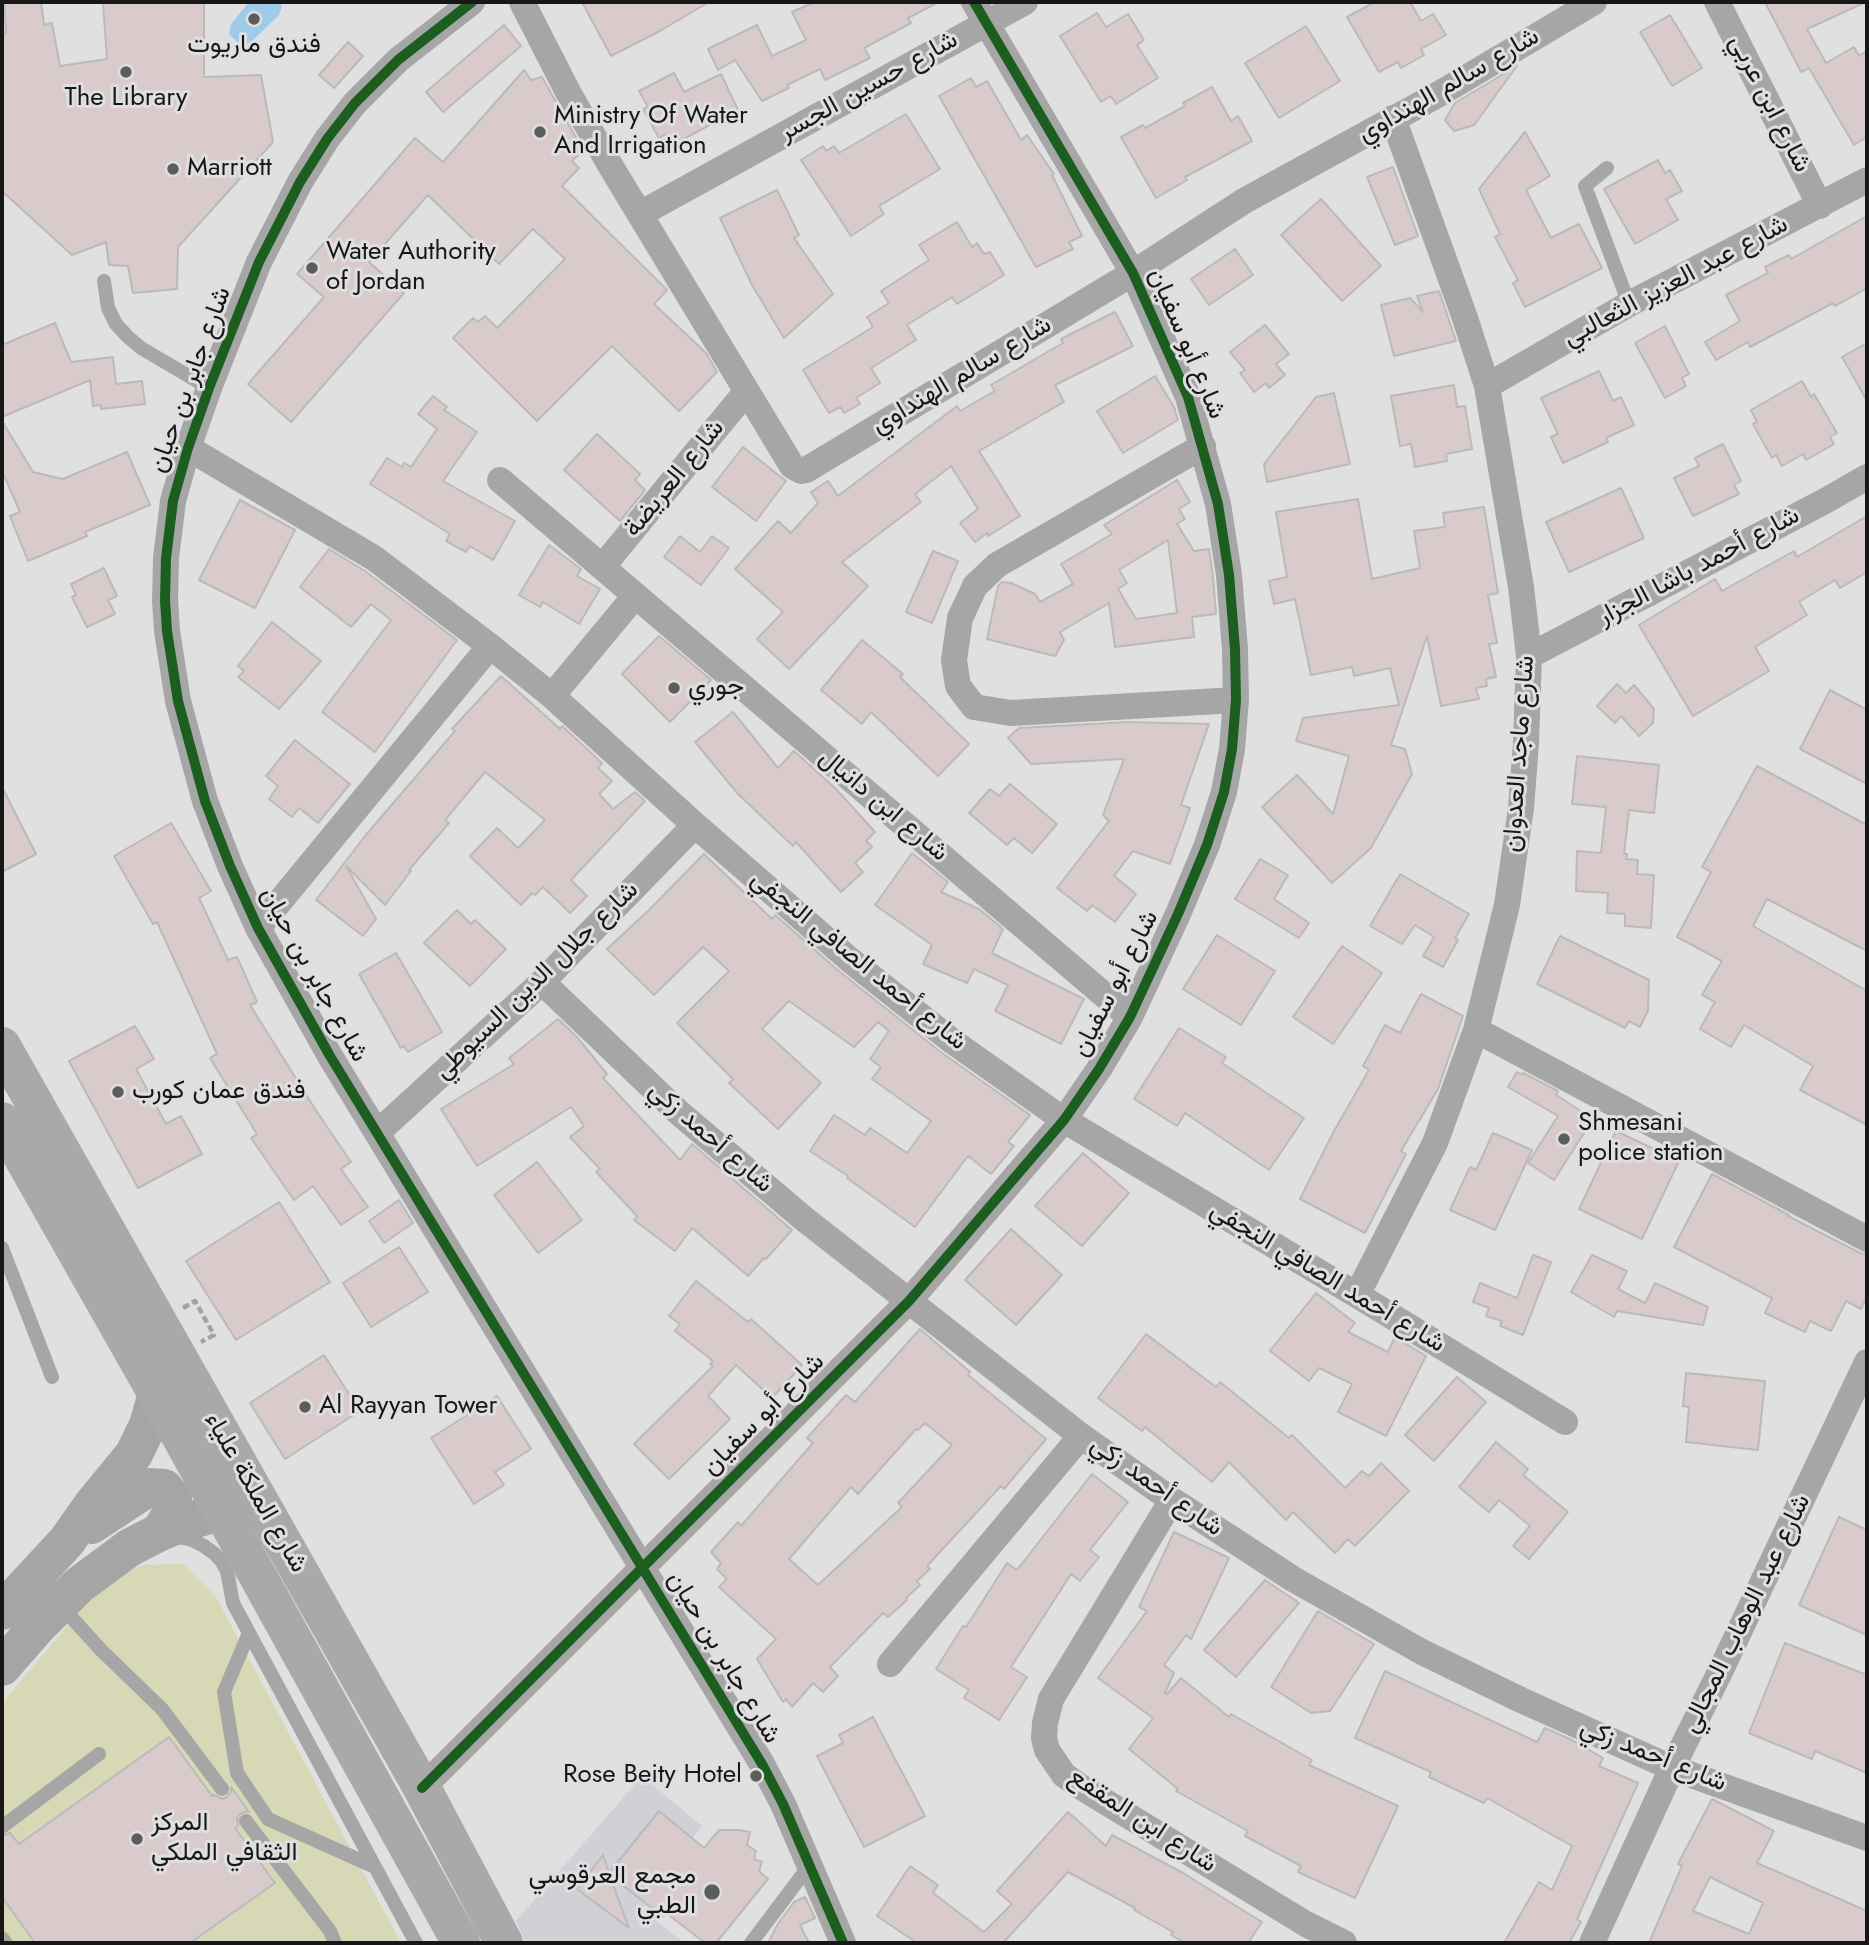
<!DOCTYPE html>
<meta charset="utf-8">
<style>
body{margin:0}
#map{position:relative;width:1869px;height:1945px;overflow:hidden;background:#e0e0e0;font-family:Jost,sans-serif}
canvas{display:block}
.frame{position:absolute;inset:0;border:4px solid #171718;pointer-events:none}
</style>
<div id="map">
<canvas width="1869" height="1945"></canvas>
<div class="frame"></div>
</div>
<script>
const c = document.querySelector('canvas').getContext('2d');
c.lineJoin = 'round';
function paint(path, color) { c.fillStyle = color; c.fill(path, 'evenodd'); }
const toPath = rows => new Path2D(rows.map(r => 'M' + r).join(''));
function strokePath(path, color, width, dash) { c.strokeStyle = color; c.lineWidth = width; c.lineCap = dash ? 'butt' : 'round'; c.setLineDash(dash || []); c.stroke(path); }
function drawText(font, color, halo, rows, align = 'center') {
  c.font = font + ' Jost,Vazirmatn,sans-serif'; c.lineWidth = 6; c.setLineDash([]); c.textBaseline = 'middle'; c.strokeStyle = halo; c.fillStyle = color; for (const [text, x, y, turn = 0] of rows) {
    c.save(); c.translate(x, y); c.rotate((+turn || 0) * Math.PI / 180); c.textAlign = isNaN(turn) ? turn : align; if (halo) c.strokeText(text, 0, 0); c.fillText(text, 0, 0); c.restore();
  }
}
paint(toPath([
 [642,1776,702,1826,642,1909,684,1943,526,1943,516,1921]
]), '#d0d1d6');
paint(toPath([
 [183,1564,216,1597,401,1943,2,1943,2,1703,109,1577,143,1565]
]), '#d7d9b6');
paint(toPath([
 [249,2,280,2,282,7,279,15,248,45,239,44,229,34,231,24]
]), '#a0cbe8');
const building = toPath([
 [4,2,41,2,44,25,52,23,60,66,107,59,103,2,204,2,204,77,261,75,273,142,178,247,177,289,133,293,128,266,109,265,106,242,72,255,3,192,2,35,6,33,4,2],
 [582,2,709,2,660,31,611,56,582,2],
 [814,2,939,2,908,18,911,23,864,48,870,58,825,80,820,69,787,85,789,88,762,101,735,60,718,70,708,49,757,25,772,56,806,40,792,12,814,2],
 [1375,2,1410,2,1421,21,1433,14,1446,35,1421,49,1424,55,1401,68,1398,62,1379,72,1347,17,1375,2],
 [1765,2,1866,2,1807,29,1826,63,1854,47,1859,56,1867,51,1867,137,1854,145,1809,68,1801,72,1765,2],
 [1097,13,1106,27,1128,14,1144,40,1137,45,1158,78,1116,104,1111,96,1101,102,1060,36,1097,13],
 [1670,15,1702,68,1672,86,1640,32,1670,15],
 [504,25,521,46,443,112,426,92,504,25],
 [1306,26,1340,81,1279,118,1245,63,1306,26],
 [348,42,363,56,334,88,319,75,348,42],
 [1517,66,1474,125,1454,131,1445,120,1455,103,1517,66],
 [524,70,531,80,542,77,583,150,572,161,579,168,562,186,666,289,667,290,654,304,706,353,717,372,679,411,612,346,537,421,453,338,473,318,478,322,485,316,497,328,565,259,533,229,499,264,428,195,369,262,404,293,291,422,248,384,324,297,297,274,415,138,443,162,524,70],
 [674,73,684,92,721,74,738,110,672,145,666,134,659,138,643,109,648,107,639,91,674,73],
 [971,78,976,87,987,81,1021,140,1027,135,1054,174,1052,175,1082,236,1069,242,1073,249,1036,267,939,96,971,78],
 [1212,87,1231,121,1238,116,1252,141,1185,177,1187,180,1156,198,1121,137,1143,125,1145,128,1185,106,1183,103,1212,87],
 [906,114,940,169,879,206,884,214,851,236,801,160,823,146,826,151,834,146,839,153,906,114],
 [1525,132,1550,176,1526,190,1551,238,1579,224,1602,268,1525,307,1513,283,1518,280,1495,237,1500,234,1479,189,1525,132],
 [1658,160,1665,173,1670,170,1682,191,1666,199,1678,220,1635,244,1604,189,1658,160],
 [1393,167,1418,236,1395,245,1367,177,1393,167],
 [777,190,799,235,794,238,833,294,784,338,752,285,720,218,777,190],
 [1321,199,1381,266,1342,301,1281,235,1321,199],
 [1867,216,1867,288,1835,306,1833,303,1750,347,1748,342,1716,360,1705,342,1740,321,1726,295,1768,273,1765,267,1789,255,1791,259,1867,216],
 [957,222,972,247,977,243,984,254,990,252,1004,275,957,304,952,297,907,325,916,340,871,368,880,383,856,398,860,404,844,413,840,407,829,413,803,370,873,327,867,317,889,303,881,291,929,260,919,245,957,222],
 [1235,249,1253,275,1209,305,1191,279,1235,249],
 [1439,291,1456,341,1394,356,1381,305,1410,298,1423,312,1417,296,1439,291],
 [1115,312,1133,346,1055,385,1064,402,979,451,1020,516,988,536,987,533,975,542,960,523,978,509,951,466,915,494,921,502,842,562,868,586,789,669,757,639,783,612,735,569,778,521,791,533,818,503,811,492,828,481,838,496,957,406,960,411,995,391,991,385,1063,343,1061,339,1115,312],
 [55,323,71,362,113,357,116,384,142,381,145,404,101,409,101,405,93,406,90,380,2,417,2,345,55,323],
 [1265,325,1289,354,1276,364,1285,375,1269,388,1266,383,1254,392,1240,373,1245,370,1230,352,1265,325],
 [1665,326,1689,374,1682,378,1686,386,1665,398,1635,343,1665,326],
 [1867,343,1867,401,1842,357,1867,343],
 [1599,371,1613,401,1621,397,1634,425,1606,438,1608,442,1563,463,1551,437,1558,434,1541,398,1599,371],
 [1155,376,1174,407,1178,420,1123,453,1097,411,1155,376],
 [1802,381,1811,397,1814,394,1837,433,1830,437,1834,444,1806,460,1803,454,1782,466,1776,455,1772,458,1753,424,1757,422,1751,410,1802,381],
 [1454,385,1457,407,1465,406,1472,449,1446,454,1447,461,1415,467,1411,444,1400,446,1391,396,1454,385],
 [1334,393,1350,464,1267,482,1264,464,1316,397,1334,393],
 [433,396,447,407,444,410,477,432,443,481,515,521,493,560,470,546,466,552,446,541,450,534,370,484,387,458,402,467,404,463,411,467,437,429,418,414,433,396],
 [2,421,33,472,63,479,127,452,150,505,85,532,87,536,28,561,10,516,20,512,2,471,2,421],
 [597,434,640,474,635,480,645,490,620,521,564,470,597,434],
 [1723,444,1741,481,1734,485,1739,494,1693,516,1674,478,1699,466,1695,458,1723,444],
 [743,447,786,481,756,521,712,487,743,447],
 [1177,480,1190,502,1179,509,1185,519,1177,524,1194,551,1209,549,1213,577,1216,614,1192,617,1194,637,1115,647,1109,603,1060,632,1064,640,1055,656,987,639,998,586,1002,582,1011,583,1035,594,1040,602,1073,584,1061,564,1112,534,1104,525,1177,480],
 [1168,540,1177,613,1136,619,1118,589,1127,583,1119,570,1168,540],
 [1621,488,1644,538,1569,572,1546,522,1621,488],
 [1358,499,1372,579,1420,568,1414,531,1445,527,1443,513,1484,507,1498,593,1488,595,1497,643,1489,644,1496,677,1486,679,1487,686,1476,688,1479,699,1441,706,1427,636,1391,745,1405,749,1412,774,1371,848,1332,883,1262,807,1297,775,1333,814,1349,756,1296,741,1303,718,1399,705,1390,668,1354,676,1352,667,1311,675,1295,599,1274,604,1269,581,1287,577,1276,512,1358,499],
 [240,500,295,530,255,608,199,580,240,500],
 [1867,516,1867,572,1840,588,1835,580,1799,602,1807,615,1755,647,1769,671,1693,716,1639,625,1715,579,1722,591,1794,551,1797,557,1867,516],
 [680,536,700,552,712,536,729,548,701,585,664,557,680,536],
 [549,545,581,569,577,576,600,589,579,624,543,602,540,607,519,595,549,545],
 [329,549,365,571,457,640,375,752,322,712,391,620,371,604,351,627,300,587,329,549],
 [933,551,958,561,932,623,906,612,933,551],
 [104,568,117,596,108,600,115,614,87,627,72,597,76,595,71,584,104,568],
 [272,622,321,661,279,709,238,677,244,671,238,666,272,622],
 [659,636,711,680,670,722,622,674,659,636],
 [862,640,903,674,900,677,969,744,938,776,871,712,862,724,821,690,862,640],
 [501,676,560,729,562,726,602,763,598,768,612,781,599,794,613,809,635,792,645,801,571,880,587,896,570,913,543,887,535,895,532,893,521,905,470,856,497,828,518,848,545,820,485,772,445,820,449,823,409,870,411,871,385,905,346,866,376,919,363,936,316,900,365,836,455,731,452,729,501,676],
 [1617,684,1626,693,1634,685,1654,709,1653,723,1639,736,1621,716,1615,723,1597,706,1617,684],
 [1830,690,1867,710,1867,784,1800,749,1830,690],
 [733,712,778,768,794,751,836,789,875,832,866,841,872,847,855,863,863,872,841,892,796,842,793,846,738,794,695,742,733,712],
 [1129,722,1209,724,1181,805,1190,808,1170,864,1133,851,1114,876,1136,894,1115,922,1092,905,1087,911,1057,888,1109,821,1103,815,1124,759,1031,764,1008,738,1019,728,1129,722],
 [295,740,350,784,318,823,299,808,292,817,269,799,278,786,266,776,295,740],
 [1577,756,1659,765,1654,813,1629,810,1624,854,1627,854,1626,859,1638,860,1637,874,1654,875,1651,928,1625,926,1625,914,1607,913,1608,893,1576,891,1577,851,1601,853,1606,807,1572,804,1577,756],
 [1757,766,1867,825,1867,951,1767,899,1753,926,1867,991,1867,1125,1800,1090,1813,1066,1744,1025,1731,1047,1700,1029,1715,1002,1702,995,1722,961,1677,937,1711,872,1702,867,1757,766],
 [1010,784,1057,824,1032,853,1014,838,1007,845,969,813,990,789,999,796,1010,784],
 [2,787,36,854,2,872,2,787],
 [171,823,211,891,199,898,228,960,237,957,257,1002,250,1005,317,1112,351,1162,341,1169,368,1207,341,1225,313,1186,294,1200,251,1138,257,1134,210,1058,217,1054,157,922,153,924,114,856,171,823],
 [912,853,948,882,941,892,979,909,1003,929,992,953,1084,999,1061,1044,995,1011,1008,985,974,969,967,983,923,964,932,945,875,905,912,853],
 [704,854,772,919,775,915,840,972,942,1053,1030,1115,1008,1142,1014,1146,991,1174,968,1156,915,1227,847,1178,848,1176,810,1151,834,1115,865,1135,870,1128,907,1153,931,1121,872,1079,881,1067,870,1059,889,1031,878,1022,854,1047,789,1001,762,1029,821,1083,778,1129,729,1083,733,1079,677,1023,729,971,703,947,654,995,607,949,649,910,704,854],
 [1260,859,1288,875,1274,899,1309,923,1299,938,1235,899,1260,859],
 [1400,874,1469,914,1455,938,1458,940,1443,967,1423,956,1434,937,1415,925,1402,944,1370,926,1400,874],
 [457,910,471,924,475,920,506,949,470,986,424,943,457,910],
 [1217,935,1275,971,1241,1025,1183,989,1217,935],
 [1560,936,1649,980,1648,1011,1640,1027,1629,1021,1625,1028,1537,984,1560,936],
 [1342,946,1382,973,1333,1044,1293,1017,1342,946],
 [396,953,442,1032,408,1052,404,1046,401,1048,359,974,396,953],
 [1421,994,1463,1016,1438,1089,1401,1151,1406,1154,1365,1233,1300,1199,1334,1131,1369,1070,1363,1066,1385,1025,1400,1033,1421,994],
 [558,1019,576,1036,607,1074,603,1078,680,1160,692,1144,792,1230,766,1259,764,1258,748,1276,692,1228,675,1251,634,1220,637,1216,596,1172,600,1169,570,1137,584,1126,571,1107,477,1166,441,1109,514,1064,509,1058,558,1019],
 [135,1026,154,1059,136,1069,166,1124,181,1116,202,1154,138,1188,69,1061,135,1026],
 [1179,1028,1226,1057,1222,1063,1304,1118,1269,1170,1185,1113,1177,1126,1134,1099,1179,1028],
 [1517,1072,1522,1075,1523,1073,1558,1091,1556,1095,1593,1119,1554,1180,1528,1163,1558,1116,1508,1087,1517,1072],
 [1616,1131,1679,1161,1642,1239,1579,1209,1616,1131],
 [1493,1133,1532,1150,1495,1230,1450,1210,1470,1167,1476,1170,1493,1133],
 [1083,1153,1129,1193,1082,1246,1035,1206,1083,1153],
 [537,1162,582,1220,538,1253,494,1195,537,1162],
 [1712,1174,1789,1215,1788,1216,1860,1253,1867,1255,1867,1296,1861,1309,1846,1301,1831,1331,1810,1321,1805,1332,1765,1313,1772,1298,1674,1247,1712,1174],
 [399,1200,413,1223,384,1243,369,1221,399,1200],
 [279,1202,330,1282,236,1340,186,1261,279,1202],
 [1011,1229,1062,1275,1016,1325,965,1280,1011,1229],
 [399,1247,428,1292,371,1327,343,1283,399,1247],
 [1533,1255,1551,1262,1523,1335,1500,1326,1502,1321,1486,1316,1489,1308,1473,1302,1480,1283,1517,1298,1533,1255],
 [1592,1255,1627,1271,1618,1289,1645,1303,1655,1283,1708,1307,1703,1325,1617,1311,1614,1317,1571,1292,1592,1255],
 [696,1281,748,1322,751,1319,802,1365,772,1398,736,1365,708,1396,730,1419,669,1479,634,1444,713,1366,710,1364,713,1361,675,1331,680,1324,669,1316,696,1281],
 [1316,1293,1355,1323,1348,1332,1388,1352,1395,1337,1426,1356,1386,1436,1338,1412,1352,1384,1319,1368,1309,1381,1270,1351,1316,1293],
 [920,1329,970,1372,968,1375,1046,1439,1004,1489,1001,1486,927,1566,930,1569,917,1581,920,1585,906,1598,907,1600,888,1617,883,1613,830,1667,838,1676,823,1692,813,1683,792,1707,786,1699,783,1702,757,1659,776,1639,719,1587,727,1579,717,1569,721,1563,711,1552,738,1522,741,1526,813,1443,807,1438,846,1395,855,1402,920,1329],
 [925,1423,952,1445,898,1503,902,1507,818,1585,789,1559,851,1487,858,1494,916,1429,918,1430,925,1423],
 [1146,1334,1216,1387,1220,1382,1289,1438,1292,1435,1345,1488,1362,1471,1369,1476,1381,1463,1409,1491,1355,1546,1348,1539,1335,1553,1293,1512,1286,1520,1229,1462,1212,1482,1145,1427,1142,1431,1098,1398,1146,1334],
 [324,1355,360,1411,285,1459,250,1403,324,1355],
 [1686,1373,1765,1381,1758,1450,1686,1442,1689,1407,1683,1406,1686,1373],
 [1457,1377,1486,1402,1434,1461,1405,1435,1457,1377],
 [497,1396,531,1449,495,1472,504,1485,474,1504,431,1438,497,1396],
 [1496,1442,1528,1469,1523,1475,1568,1512,1529,1559,1513,1546,1530,1526,1499,1500,1489,1512,1459,1487,1496,1442],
 [1092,1474,1128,1502,1090,1550,1099,1557,1080,1581,1071,1574,1011,1667,1027,1677,999,1720,964,1698,969,1690,936,1669,963,1626,966,1627,1007,1563,1017,1570,1092,1474],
 [1839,1517,1867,1530,1867,1635,1799,1605,1839,1517],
 [1174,1532,1229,1558,1191,1639,1186,1635,1164,1665,1174,1673,1165,1693,1167,1694,1181,1678,1229,1717,1231,1714,1312,1760,1309,1765,1398,1806,1355,1898,1298,1872,1301,1866,1245,1836,1248,1831,1176,1791,1178,1789,1129,1749,1153,1718,1098,1678,1147,1611,1139,1607,1174,1532],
 [1265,1580,1299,1603,1236,1677,1204,1650,1265,1580],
 [1318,1611,1374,1644,1330,1711,1311,1713,1271,1687,1318,1611],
 [1785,1643,1867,1675,1867,1773,1815,1751,1812,1759,1749,1733,1785,1643],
 [1385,1671,1537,1742,1545,1728,1572,1740,1603,1758,1599,1766,1638,1783,1577,1919,1581,1922,1569,1943,1504,1943,1539,1882,1552,1890,1572,1846,1487,1798,1484,1803,1429,1777,1431,1772,1355,1738,1385,1671],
 [873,1717,925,1816,864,1847,817,1756,843,1743,839,1735,873,1717],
 [169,1737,212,1796,214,1795,222,1799,227,1797,231,1792,231,1787,249,1812,244,1812,240,1814,237,1818,238,1826,235,1828,275,1883,190,1943,35,1943,2,1897,2,1836,10,1833,19,1844,169,1737],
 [1712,1799,1774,1831,1757,1863,1867,1911,1867,1943,1649,1943,1682,1866,1678,1864,1712,1799],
 [1710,1877,1763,1903,1749,1934,1693,1911,1710,1877],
 [659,1811,704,1848,719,1830,738,1830,750,1832,747,1845,756,1851,754,1859,762,1862,759,1871,768,1879,716,1943,705,1943,666,1913,663,1917,609,1874,629,1928,577,1889,603,1855,609,1873,659,1811],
 [1068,1812,1106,1846,1112,1835,1183,1873,1262,1922,1248,1943,1185,1943,1171,1935,1173,1932,1134,1910,1135,1908,1068,1872,1003,1943,917,1943,877,1916,910,1866,938,1885,933,1893,984,1932,1012,1904,997,1891,1068,1812],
 [805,1897,815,1918,800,1925,809,1943,768,1943,778,1924,794,1902,805,1897]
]);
paint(building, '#d9cbcb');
strokePath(building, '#bababa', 2);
strokePath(toPath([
 [183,1308,195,1301,214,1335,201,1342]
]), '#a3a3a3', 4.5, [7, 3.5]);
strokePath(toPath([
 [1607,168,1585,186,1629,304],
 [104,281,108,308,116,324,128,337,141,348,209,388],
 [2,1248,52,1377],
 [175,1536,192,1540,204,1546,215,1554,222,1562,227,1571,233,1603,416,1943],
 [60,1605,102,1651,162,1709,222,1789],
 [249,1633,224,1692,237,1773,268,1819,375,1867],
 [246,1821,330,1931,335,1943],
 [2,1827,99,1754],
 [2,1938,6,1943],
 [751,1943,809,1866]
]), '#a6a6a6', 14);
strokePath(toPath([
 [472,2,398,60,355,103,327,139,300,182,259,262,209,388,188,448,173,501,166,558,165,600,167,631,178,701,205,801,230,866,258,928,330,1056,762,1764,783,1804,843,1943],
 [522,2,569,94,613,170,792,466,801,471,806,470,1133,273,1244,201,1439,94,1594,2],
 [1717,2,1820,206],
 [640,214,1025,2],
 [1487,386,1629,304,1867,180],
 [1203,446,997,565,975,586,960,618,954,660,958,686,974,707,1011,713,1236,700],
 [188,448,374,558,490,646,552,696,695,825,850,960,952,1041,1064,1120,1357,1295,1565,1422],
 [500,480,1130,1017],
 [603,566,746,392],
 [1529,656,1825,501,1867,477],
 [552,696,635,596],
 [258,928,490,646],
 [542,982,677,1111,803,1218,1081,1436,1172,1500,1293,1579,1422,1652,1521,1700,1672,1768,1867,1838],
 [1476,1030,1867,1239],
 [377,1133,542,982,695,825],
 [1357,1295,1435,1143,1476,1030,1507,905,1521,808,1526,743,1529,656,1521,587,1487,386,1465,318,1393,118],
 [1172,1500,1051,1699,1045,1723,1044,1738,1047,1750,1064,1775,1081,1787,1306,1924,1344,1943],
 [890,1664,1081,1436],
 [422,1788,909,1301,1064,1120,1099,1069,1130,1017,1178,914,1207,845,1224,792,1232,749,1236,700,1235,649,1229,575,1218,504,1188,397,1133,273,974,2],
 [1592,1943,1672,1768,1720,1672,1867,1362]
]), '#a6a6a6', 26);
strokePath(toPath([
 [91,1525,149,1487,164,1488,173,1499,172,1512,160,1532],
 [2,1611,67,1541,93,1504,134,1454,148,1425,157,1394],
 [2,1667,37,1627,79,1585,129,1548,160,1532,185,1522,221,1512]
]), '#a5a5a5', 38);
strokePath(toPath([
 [2,1046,422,1788,504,1943],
 [2,1121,157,1394,461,1943]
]), '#a9a9a9', 38);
strokePath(toPath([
 [472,2,398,60,355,103,327,139,300,182,259,262,209,388,188,448,173,501,166,558,165,600,167,631,178,701,205,801,230,866,258,928,330,1056,762,1764,783,1804,843,1943],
 [422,1788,909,1301,1064,1120,1099,1069,1130,1017,1178,914,1207,845,1224,792,1232,749,1236,700,1235,649,1229,575,1218,504,1188,397,1133,273,974,2]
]), '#1b5e20', 10);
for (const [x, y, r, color] of [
 [254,19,7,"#5d5d5e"],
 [126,72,7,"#5d5d5e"],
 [540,132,7,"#5d5d5e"],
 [173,169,7,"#5d5d5e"],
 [312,268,7,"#5d5d5e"],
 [674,688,7,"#5d5d5e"],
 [118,1092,7,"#5d5d5e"],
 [1564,1139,7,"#5d5d5e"],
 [305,1407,7,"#5d5d5e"],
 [756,1776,7,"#5d5d5e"],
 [137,1839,7,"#5d5d5e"],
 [712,1892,9,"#5d5d5e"]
]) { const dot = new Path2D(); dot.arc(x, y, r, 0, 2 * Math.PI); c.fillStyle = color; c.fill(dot); strokePath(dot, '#dfdfe1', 2.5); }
drawText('26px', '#171718', '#dfdfe1', [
 ["فندق ماريوت",254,46,"center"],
 ["The Library",126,99,"center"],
 ["Ministry Of Water",554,117],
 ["And Irrigation",554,147],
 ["Marriott",187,169],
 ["Water Authority",326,253],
 ["of Jordan",326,283],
 ["جوري",688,688],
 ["فندق عمان كورب",132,1092],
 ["Shmesani",1578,1124],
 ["police station",1578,1154],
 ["Al Rayyan Tower",319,1407],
 ["Rose Beity Hotel",742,1776,"right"],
 ["المركز",151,1824],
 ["الثقافي الملكي",151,1854],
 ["مجمع العرقوسي",696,1877,"right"],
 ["الطبي",696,1907,"right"]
], 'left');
drawText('26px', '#171718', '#dfdfe1', [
 ["شارع سالم الهنداوي",1449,86,-30],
 ["شارع حسين الجسر",869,87,-29],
 ["شارع ابن عربي",1769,104,63],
 ["شارع عبد العزيز الثعالبي",1676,282,-28],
 ["شارع أبو سفيان",1186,344,67],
 ["شارع سالم الهنداوي",962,376,-31],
 ["شارع جابر بن حيان",191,380,-70],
 ["شارع العريضة",675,479,-51],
 ["شارع أحمد باشا الجزار",1699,567,-28],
 ["شارع ماجد العدوان",1520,754,-86],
 ["شارع ابن دانيال",883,806,40],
 ["شارع أحمد الصافي النجفي",858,961,39],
 ["شارع جابر بن حيان",313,975,61],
 ["شارع جلال الدين السيوطي",537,981,-44],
 ["شارع أبو سفيان",1116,984,-63],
 ["شارع أحمد زكي",710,1138,41],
 ["شارع أحمد الصافي النجفي",1327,1278,31],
 ["شارع أبو سفيان",764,1415,-45],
 ["شارع أحمد زكي",1156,1487,35],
 ["شارع الملكة علياء",255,1493,60],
 ["شارع عبد الوهاب المجالي",1747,1614,-64],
 ["شارع جابر بن حيان",723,1658,59],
 ["شارع أحمد زكي",1653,1756,22],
 ["شارع ابن المقفع",1142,1821,33]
]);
</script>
